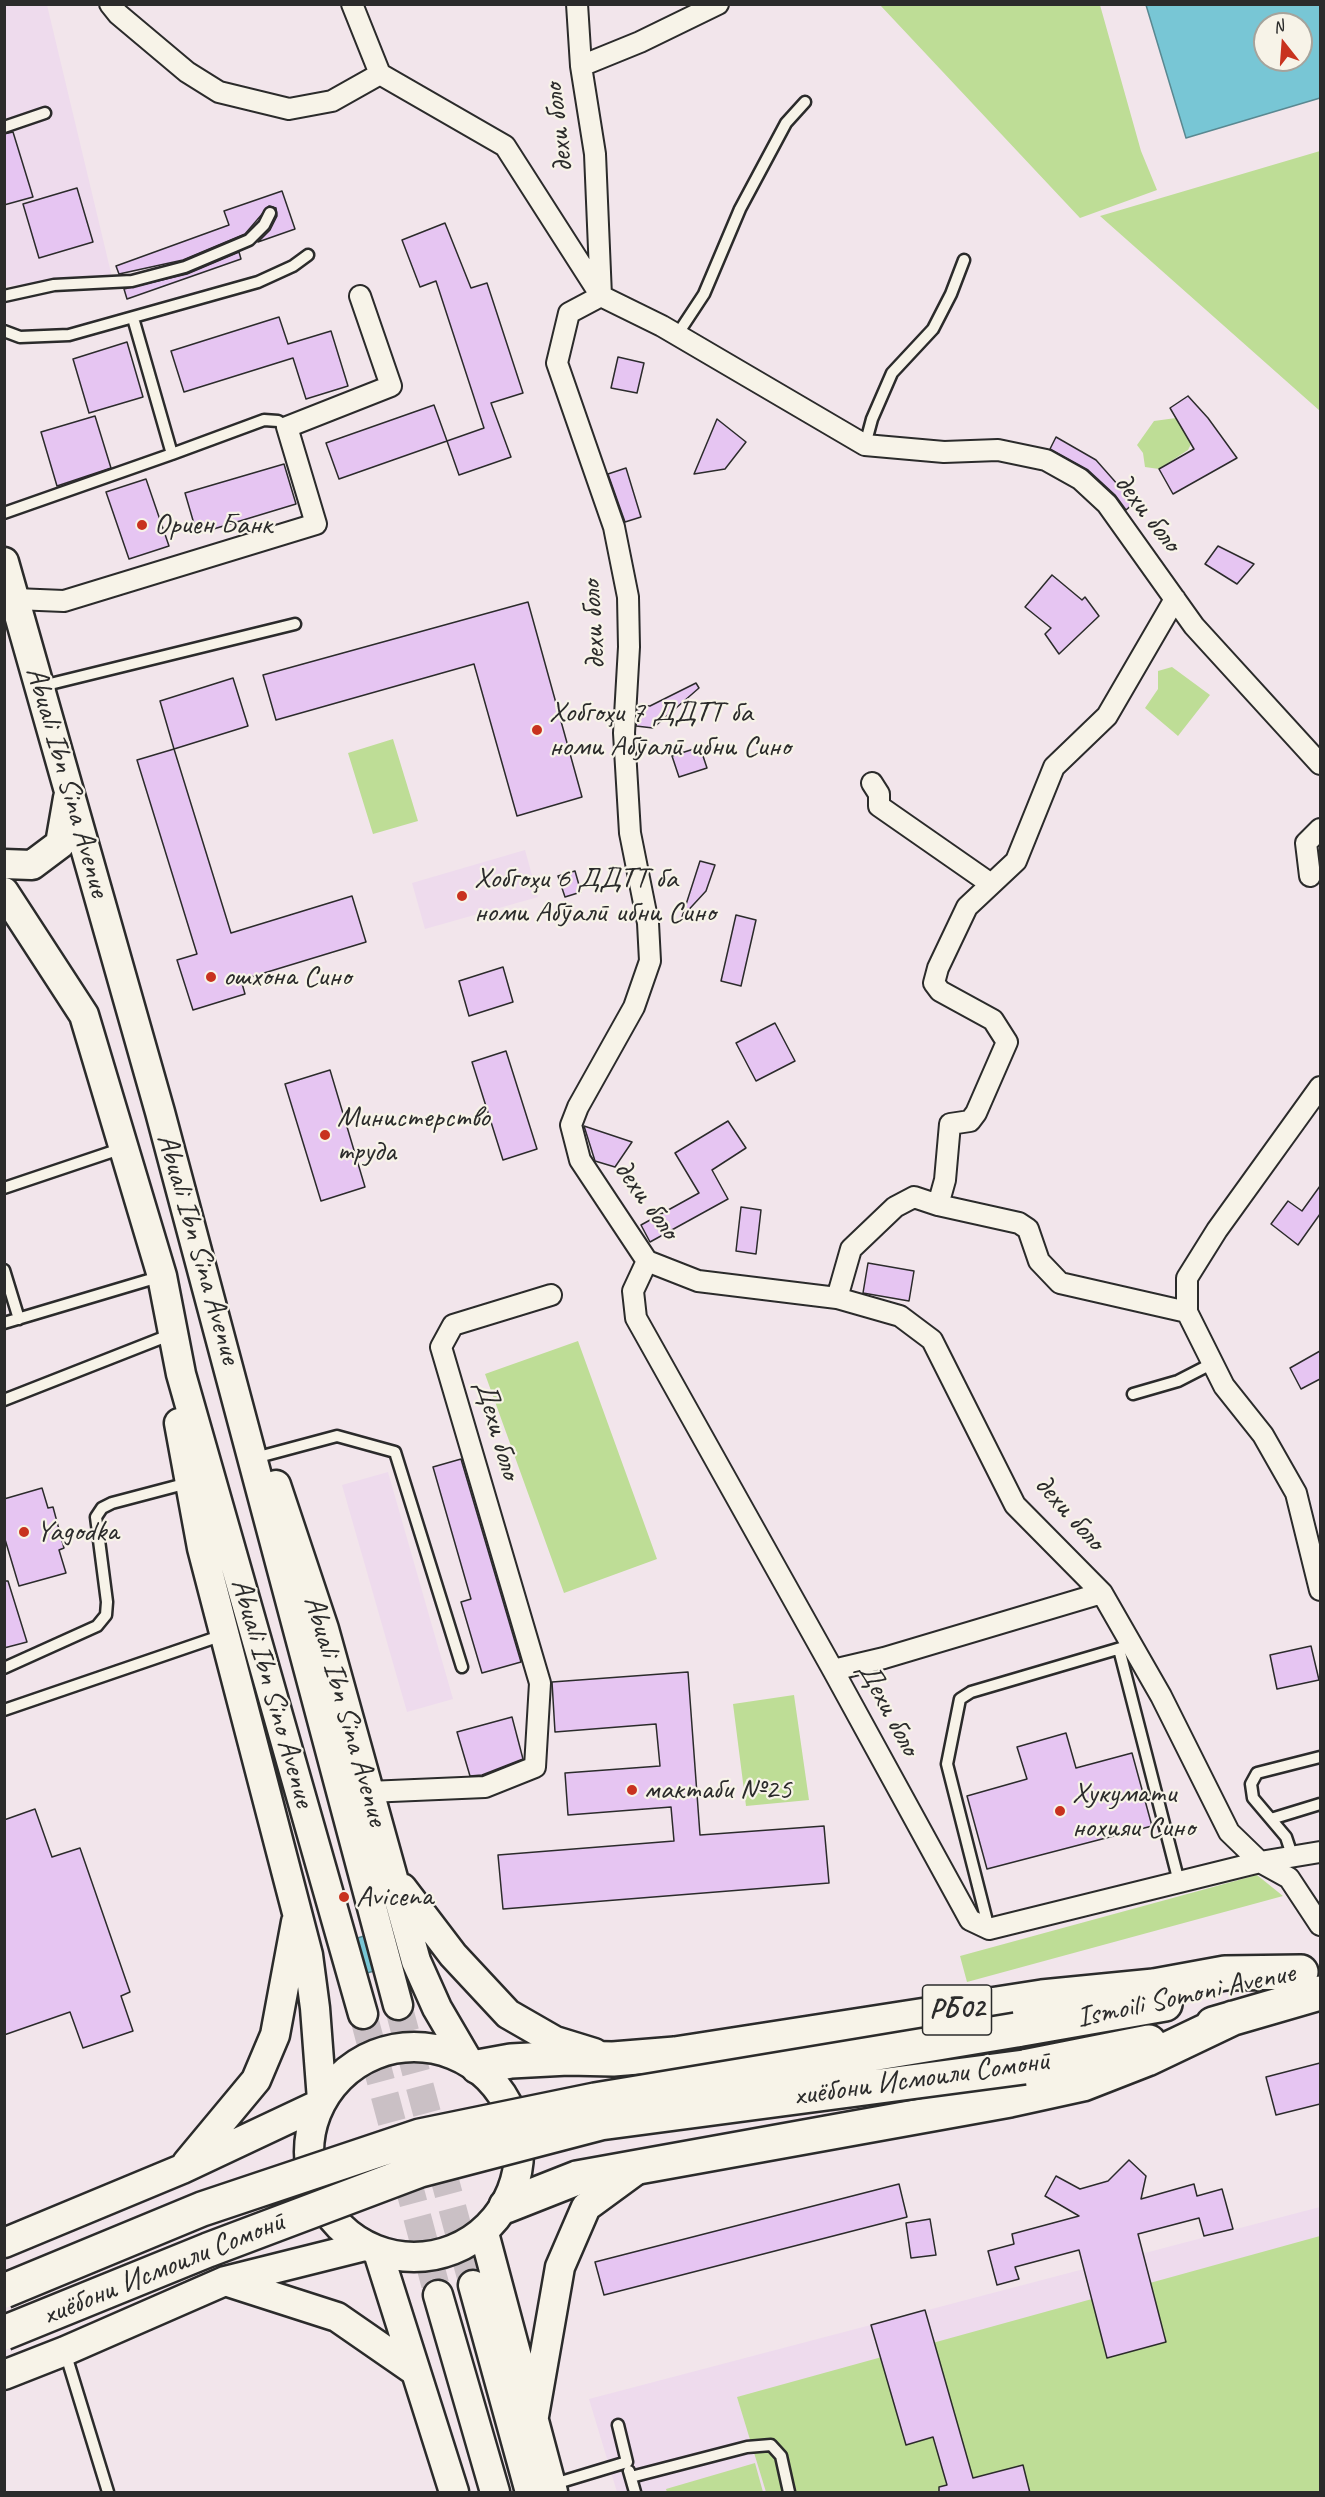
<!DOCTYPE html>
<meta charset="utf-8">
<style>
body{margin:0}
#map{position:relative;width:1325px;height:2497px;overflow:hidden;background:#f2e5eb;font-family:Caveat,sans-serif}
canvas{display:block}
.frame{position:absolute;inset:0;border:6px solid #2b2b2b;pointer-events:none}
.north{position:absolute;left:1253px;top:12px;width:60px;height:60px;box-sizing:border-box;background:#f7f3e8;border:2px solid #a5a39c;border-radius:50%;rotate:343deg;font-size:16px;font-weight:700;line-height:24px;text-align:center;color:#2b2b2b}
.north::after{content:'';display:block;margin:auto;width:21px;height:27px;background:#c8321e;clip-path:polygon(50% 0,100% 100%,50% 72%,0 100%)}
</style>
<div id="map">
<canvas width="1325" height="2497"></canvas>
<div class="frame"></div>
<div class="north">N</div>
</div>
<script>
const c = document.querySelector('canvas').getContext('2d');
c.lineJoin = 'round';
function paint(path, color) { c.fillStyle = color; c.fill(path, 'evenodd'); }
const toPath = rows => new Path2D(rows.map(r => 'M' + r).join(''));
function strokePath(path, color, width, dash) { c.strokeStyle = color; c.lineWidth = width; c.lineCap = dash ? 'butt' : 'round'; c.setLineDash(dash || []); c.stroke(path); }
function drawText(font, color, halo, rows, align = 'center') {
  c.font = font + ' Caveat,sans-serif'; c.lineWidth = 4.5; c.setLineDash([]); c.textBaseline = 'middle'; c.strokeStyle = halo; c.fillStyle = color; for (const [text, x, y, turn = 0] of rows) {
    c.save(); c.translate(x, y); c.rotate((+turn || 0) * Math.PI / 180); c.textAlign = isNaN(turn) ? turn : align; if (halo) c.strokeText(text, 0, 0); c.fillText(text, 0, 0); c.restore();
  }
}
paint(toPath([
 [5,5,47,5,112,277,5,286],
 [525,850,538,897,425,929,412,883],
 [388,1472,453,1699,407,1712,342,1485],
 [1320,2207,1320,2492,617,2492,589,2399]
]), '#eedbed');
paint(toPath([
 [880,5,1100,5,1141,151,1157,190,1080,218],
 [1320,151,1320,411,1100,216],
 [1176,418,1191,444,1188,450,1159,469,1145,467,1143,453,1137,445,1154,421],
 [1172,667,1210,695,1178,736,1145,708,1158,689,1158,671],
 [393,739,418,821,373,834,348,753],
 [578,1341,657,1559,564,1593,485,1374],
 [794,1695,809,1800,746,1806,733,1704],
 [1257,1875,1283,1896,967,1982,960,1956],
 [1320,2236,1320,2492,766,2492,737,2397],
 [755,2463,763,2492,667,2492,666,2489]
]), '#bedd96');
const water = toPath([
 [1146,5,1320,5,1320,98,1186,138,1146,5],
 [1265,24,1301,24,1301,60,1265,60,1265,24],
 [367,1935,378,1970,352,1977,342,1943,367,1935]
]);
paint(water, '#78c6d5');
strokePath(water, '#598891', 1.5);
const building = toPath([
 [13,132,33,197,4,205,4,134,13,132],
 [77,188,93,242,39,258,23,204,77,188],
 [282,191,295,229,258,242,270,230,277,216,276,208,269,206,245,234,183,260,119,274,116,266,229,225,224,211,282,191],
 [445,223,471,288,487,283,523,393,491,403,511,457,459,475,447,441,484,428,436,281,420,287,402,240,445,223],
 [239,252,241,259,127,299,124,289,187,274,239,252],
 [279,317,288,344,331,331,348,386,306,399,293,358,184,392,171,351,279,317],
 [127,342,143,397,89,413,73,359,127,342],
 [618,357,644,363,637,393,611,388,618,357],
 [1188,396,1208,418,1237,458,1173,494,1159,469,1194,449,1170,408,1188,396],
 [434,405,447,441,339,479,326,443,434,405],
 [95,416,111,468,57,486,41,432,95,416],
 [717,419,746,442,725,469,694,474,717,419],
 [1056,437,1096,460,1134,503,1126,510,1115,495,1088,470,1050,449,1056,437],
 [284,464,296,504,197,534,185,493,284,464],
 [626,468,641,517,625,522,608,474,626,468],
 [146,479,169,546,129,559,106,492,146,479],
 [1218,546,1254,564,1237,584,1205,564,1218,546],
 [1052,575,1082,600,1085,597,1099,616,1059,654,1045,634,1051,628,1025,607,1052,575],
 [528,602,582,797,517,816,474,664,276,720,263,675,528,602],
 [233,678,248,726,174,749,160,701,233,678],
 [696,683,699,688,653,728,636,726,638,705,650,706,696,683],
 [700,747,707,768,679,777,672,756,700,747],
 [174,749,231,933,352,896,366,942,241,980,245,994,193,1010,177,960,197,954,137,760,174,749],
 [700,861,715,865,706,891,682,917,700,861],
 [575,871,581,892,565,897,558,876,575,871],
 [736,915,756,920,741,986,721,981,736,915],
 [503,967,513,1002,469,1016,459,981,503,967],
 [775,1023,795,1061,756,1081,736,1043,775,1023],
 [506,1051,537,1149,503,1160,472,1062,506,1051],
 [330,1070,365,1187,321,1201,285,1084,330,1070],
 [728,1121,746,1148,712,1170,728,1199,650,1242,641,1225,699,1193,675,1153,728,1121],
 [584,1126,632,1142,615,1167,595,1161,584,1126],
 [1320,1186,1320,1214,1298,1245,1271,1224,1288,1201,1302,1211,1320,1186],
 [741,1207,761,1210,756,1254,736,1251,741,1207],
 [868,1263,914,1271,909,1301,863,1293,868,1263],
 [1320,1351,1320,1379,1301,1389,1290,1368,1320,1351],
 [461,1459,521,1662,482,1673,461,1602,471,1599,433,1467,461,1459],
 [42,1488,48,1508,53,1507,64,1548,59,1550,66,1573,19,1586,4,1536,4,1499,42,1488],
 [4,1581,8,1581,27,1642,4,1648,4,1581],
 [1311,1646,1319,1680,1277,1689,1270,1655,1311,1646],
 [688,1672,700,1835,824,1826,829,1883,503,1909,498,1855,674,1841,671,1807,568,1815,565,1773,660,1766,656,1724,555,1732,552,1682,688,1672],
 [512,1717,523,1759,482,1775,470,1776,457,1732,512,1717],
 [1066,1733,1076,1768,1132,1753,1152,1826,987,1869,967,1796,1027,1779,1017,1747,1066,1733],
 [35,1809,52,1857,80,1848,130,1992,121,1996,133,2031,83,2048,70,2012,4,2035,4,1820,35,1809],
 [1320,2063,1320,2104,1276,2115,1266,2077,1320,2063],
 [1129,2160,1146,2176,1141,2199,1194,2184,1197,2196,1222,2189,1233,2229,1204,2236,1199,2218,1138,2234,1166,2342,1107,2358,1079,2250,1015,2267,1019,2279,997,2285,988,2251,1014,2244,1012,2234,1079,2216,1045,2196,1056,2176,1080,2189,1108,2181,1129,2160],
 [899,2184,907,2217,604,2295,595,2262,899,2184],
 [930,2219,936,2255,911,2258,906,2223,930,2219],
 [925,2310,973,2478,1023,2465,1030,2493,939,2493,939,2487,947,2485,933,2437,906,2445,871,2325,925,2310]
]);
paint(building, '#e6c5f2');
strokePath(building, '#2b2b2b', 1.5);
strokePath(toPath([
 [398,2005,473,2285],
 [363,2014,438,2295]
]), '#cac0c5', 28, [28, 14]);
const service = toPath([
 [4,127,45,113],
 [4,296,54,285,132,281,185,267,249,240,264,225,270,213],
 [4,331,20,337,69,335,258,282,293,266,308,255],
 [677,335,704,294,740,209,786,123,805,102],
 [865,445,872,419,892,373,933,329,951,294,964,260],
 [172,454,264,420,278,421,287,427],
 [4,513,172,454,133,318],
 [42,686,295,624],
 [4,1188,123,1148],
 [4,1270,19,1319],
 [4,1323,162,1276],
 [1133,1394,1178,1381,1213,1363],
 [4,1400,172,1334],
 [266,1455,337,1436,395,1452,462,1667],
 [1119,1649,1179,1882],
 [4,1668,97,1626,106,1615,107,1602,96,1517,102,1508,112,1503,188,1483],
 [4,1710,223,1635],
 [1271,1819,1320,1804],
 [1293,1858,1286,1837,1253,1798,1251,1784,1257,1773,1320,1757],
 [989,1929,947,1764,960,1699,971,1692,1131,1645],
 [65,2352,108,2492],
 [629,2471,635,2492],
 [631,2477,747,2447,771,2445,781,2456,789,2492],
 [551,2485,627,2462,618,2425]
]);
const minor = toPath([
 [110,4,118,14,187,72,219,92,289,109,332,101,380,74],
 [352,4,380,74],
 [577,4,581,66],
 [718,4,640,42,581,66,595,154,601,296,662,326,865,445,944,452,998,450,1046,460,1080,479,1107,504,1194,626,1320,764],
 [380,74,505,146,601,296,569,313,557,363,614,527,628,597,629,647,624,733,630,833,648,923,650,961,634,1007,578,1107,571,1125,580,1160,647,1261,698,1281,837,1298,900,1316,932,1340,1015,1505,1102,1593,1161,1696,1229,1832,1260,1862,1289,1878,1320,1925],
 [15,599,64,601,316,524,287,427,391,386,360,296],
 [1175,599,1107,716,1054,767,1016,861,967,907,938,968,934,983,940,991,993,1020,1007,1042,976,1113,970,1121,950,1124,945,1180,938,1205,1019,1223,1028,1229,1039,1261,1060,1283,1187,1312,1224,1386,1263,1435,1296,1493,1320,1590],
 [872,783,879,794,879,806,991,884],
 [1310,876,1306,843,1320,829],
 [647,1261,633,1291,636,1318,833,1670,970,1920,989,1929,1260,1862,1320,1852],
 [837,1298,851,1249,895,1207,914,1197,938,1205],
 [1187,1312,1187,1278,1217,1230,1320,1087],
 [833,1670,884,1658,1102,1593],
 [368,1792,485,1787,535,1767,540,1683,441,1347,453,1325,551,1295]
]);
const secondary = toPath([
 [4,562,160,1112,398,2005],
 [4,864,32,865,60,844,68,798],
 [4,892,84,1015,162,1276,181,1374,363,2014],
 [179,1423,202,1548,308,1955,315,2008,322,2100],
 [276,1485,324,1629,416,1961,437,2008,468,2061],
 [402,1888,453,1955,508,2014,555,2041,594,2053],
 '309 2152a105 105 0 1 1 210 0a105 105 0 1 1-210 0Z',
 [187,2163,256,2080,275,2035,296,1922],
 [484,2233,553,2492],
 [4,2243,182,2169,320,2104],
 [378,2252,454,2492],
 [225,2281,337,2317,415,2371],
 [473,2285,530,2492],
 [438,2295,495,2492],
 [4,2375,65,2351,225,2281,365,2246],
 [534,2416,560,2267,586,2207,642,2166]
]);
const trunk = toPath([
 [1213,2024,1320,1993],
 [1016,2030,1165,2004],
 [478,2067,511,2061,568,2058,613,2059,675,2054,1042,1997,1154,1986,1225,1973,1301,1972],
 [1024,2067,1149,2042],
 [506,2206,577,2178,1010,2100,1083,2084,1147,2059,1233,2018]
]);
strokePath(service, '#2b2b2b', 15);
strokePath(minor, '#2b2b2b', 24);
strokePath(secondary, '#2b2b2b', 33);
strokePath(trunk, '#2b2b2b', 38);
strokePath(service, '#f7f3e8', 10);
strokePath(minor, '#f7f3e8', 20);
strokePath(secondary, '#f7f3e8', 28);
strokePath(trunk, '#f7f3e8', 33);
const trunkBridge = toPath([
 [4,2291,202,2209,420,2136,595,2100,1016,2030],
 [4,2333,208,2250,420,2170,600,2123,1024,2067]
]);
strokePath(trunkBridge, '#2b2b2b', 38, []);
strokePath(trunkBridge, '#f7f3e8', 33);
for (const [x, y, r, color] of [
 [142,525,6,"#c8321e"],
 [537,730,6,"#c8321e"],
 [462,896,6,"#c8321e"],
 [211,977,6,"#c8321e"],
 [325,1135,6,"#c8321e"],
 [24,1532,6,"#c8321e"],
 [632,1790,6,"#c8321e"],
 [1060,1811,6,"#c8321e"],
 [344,1897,6,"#c8321e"]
]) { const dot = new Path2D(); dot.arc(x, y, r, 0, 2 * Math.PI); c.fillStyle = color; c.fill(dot); strokePath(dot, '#f7f3e8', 2); }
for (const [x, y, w] of [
 [957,2010,69]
]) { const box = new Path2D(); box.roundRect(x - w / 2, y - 25, w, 50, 4.5); c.fillStyle = '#f7f3e8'; c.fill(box); strokePath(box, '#2b2b2b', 1.5); }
drawText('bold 28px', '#2b2b2b', null, [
 ["РБ02",957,2010]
]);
drawText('30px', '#2b2b2b', '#f7f3e8', [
 ["дехи боло",559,128,-97],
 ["дехи боло",1147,513,52],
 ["дехи боло",594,625,-93],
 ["Abuali Ibn Sina Avenue",67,782,74],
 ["дехи боло",646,1200,54],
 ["Abuali Ibn Sina Avenue",198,1249,74],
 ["Дехи боло",497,1430,74],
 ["дехи боло",1069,1513,48],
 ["Abuali Ibn Sino Avenue",272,1693,74],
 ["Дехи боло",888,1709,62],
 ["Abuali Ibn Sina Avenue",345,1711,74],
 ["Ismoili Somoni Avenue",1186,1996,-12],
 ["хиёбони Исмоили Сомонӣ",922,2079,-8],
 ["хиёбони Исмоили Сомонӣ",164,2269,-22]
]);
drawText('30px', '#2b2b2b', '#f7f3e8', [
 ["Ориен Банк",154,525],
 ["Хобгоҳи 7 ДДТТ ба",549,713],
 ["номи Абӯалӣ ибни Сино",549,747],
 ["Хобгоҳи 6 ДДТТ ба",474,879],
 ["номи Абӯалӣ ибни Сино",474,913],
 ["ошхона Сино",223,977],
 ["Министерство",337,1118],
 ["труда",337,1152],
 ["Yagodka",36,1532],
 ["мактаби №25",644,1790],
 ["Хукумати",1072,1794],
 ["нохияи Сино",1072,1828],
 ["Avicena",356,1897]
], 'left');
</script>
